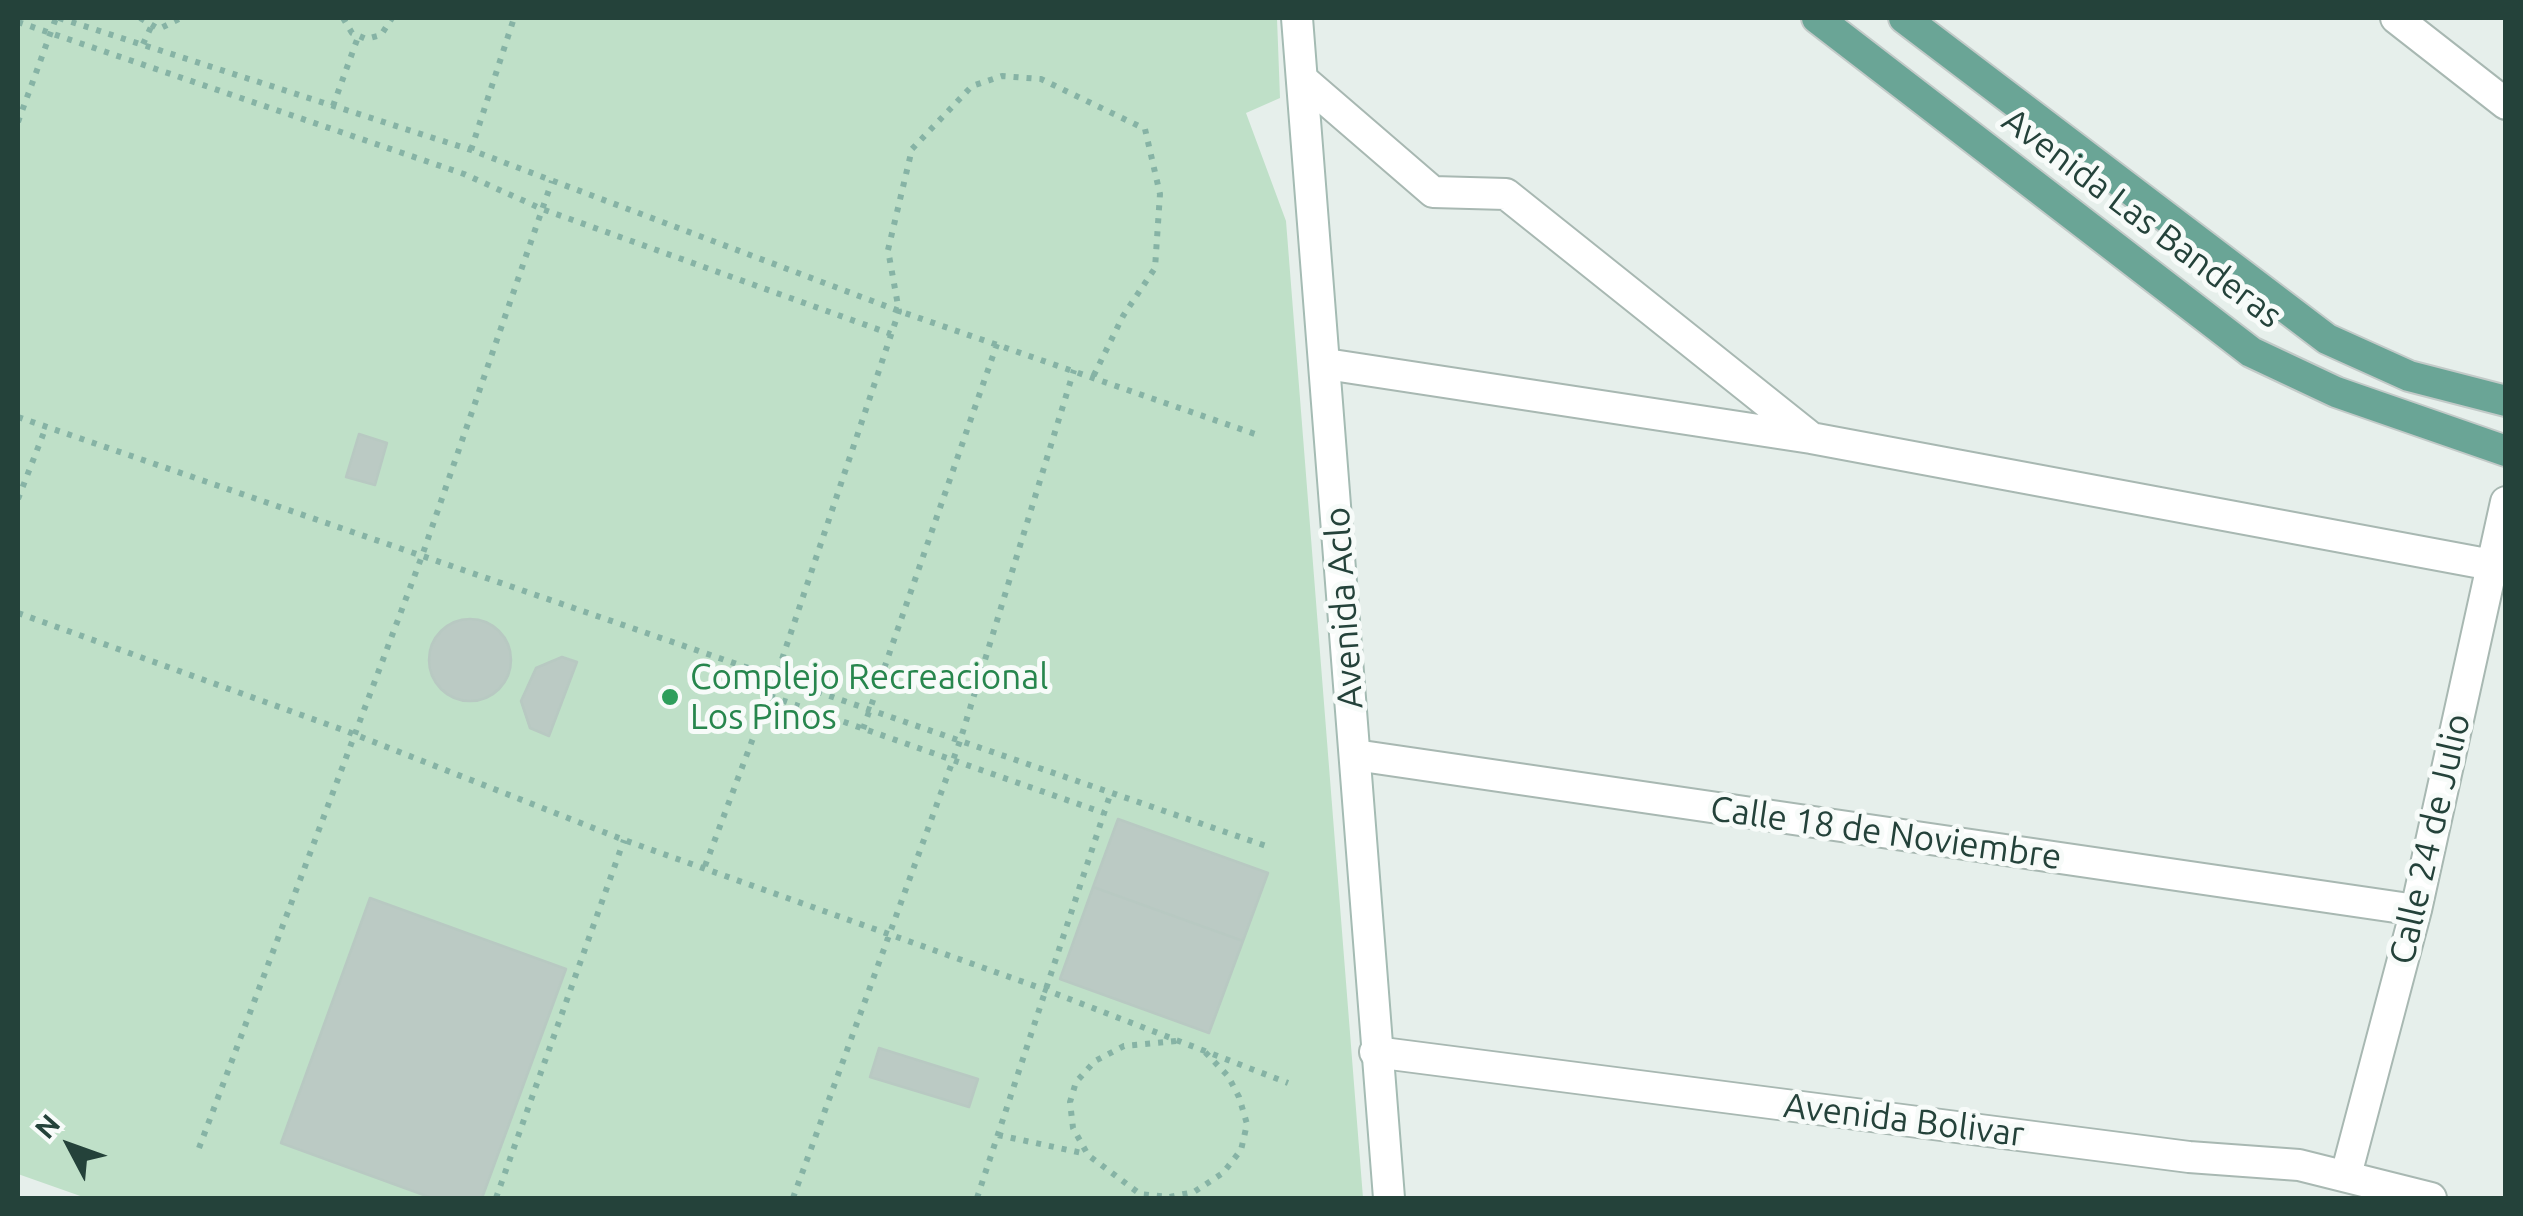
<!DOCTYPE html>
<style>
body{margin:0}
#map{position:relative;width:2523px;height:1216px;overflow:hidden;background:#e6efeb;font-family:Ubuntu,sans-serif}
canvas{display:block}
.frame{position:absolute;inset:0;border:20px solid #24423a;pointer-events:none}
.north{position:absolute;left:20px;top:1096px;width:100px;height:100px;-webkit-text-stroke:8px #f7fbf9;paint-order:stroke;rotate:311deg;font-size:28px;font-weight:700;line-height:40px;text-align:center;color:#24423a}
.north::after{content:'';display:block;margin:auto;width:35px;height:45px;background:#24423a;clip-path:polygon(50% 0,100% 100%,50% 72%,0 100%)}
</style>
<div id="map">
<canvas width="2523" height="1216"></canvas>
<div class="frame"></div>
<div class="north">N</div>
</div>
<script>
const c = document.querySelector('canvas').getContext('2d');
c.lineJoin = 'round';
function paint(path, color) { c.fillStyle = color; c.fill(path, 'evenodd'); }
const toPath = rows => new Path2D(rows.map(r => 'M' + r).join(''));
function strokePath(path, color, width, dash) { c.strokeStyle = color; c.lineWidth = width; c.lineCap = dash ? 'butt' : 'round'; c.setLineDash(dash || []); c.stroke(path); }
function drawText(font, color, halo, rows, align = 'center') {
  c.font = font + ' Ubuntu,sans-serif'; c.lineWidth = 10; c.setLineDash([]); c.textBaseline = 'middle'; c.strokeStyle = halo; c.fillStyle = color; for (const [text, x, y, turn = 0] of rows) {
    c.save(); c.translate(x, y); c.rotate((+turn || 0) * Math.PI / 180); c.textAlign = isNaN(turn) ? turn : align; if (halo) c.strokeText(text, 0, 0); c.fillText(text, 0, 0); c.restore();
  }
}
paint(toPath([
 [18,18,1277,18,1280,98,1246,113,1286,221,1363,1198,86,1198,18,1174]
]), '#bfe0c8');
const building = toPath([
 [359,434,387,443,375,485,346,477,359,434],
 '429 660a41 41 0 1 1 82 0a41 41 0 1 1-82 0Z',
 [562,657,577,662,549,736,530,728,521,701,536,668,562,657],
 [1118,819,1268,873,1243,941,1093,887,1118,819],
 [1093,887,1243,941,1209,1033,1060,979,1093,887],
 [370,898,566,969,482,1198,432,1198,281,1143,370,898],
 [879,1048,978,1079,969,1107,870,1077,879,1048]
]);
paint(building, '#bbcac4');
strokePath(building, '#b8c9c2', 2.5);
const street = toPath([
 [2396,18,2506,104],
 [1302,79,1433,192,1506,194,1809,436],
 [1326,364,1811,438,2492,565],
 [1355,755,2416,910],
 [1375,1052,2189,1157,2299,1165,2431,1198],
 [2346,1175,2416,910,2506,502]
]);
const secondary = toPath([
 [1297,18,1389,1198]
]);
const primary = toPath([
 [1817,18,2251,352,2336,392,2506,451],
 [1904,18,2327,339,2409,376,2506,401]
]);
strokePath(street, '#a8b8b2', 34);
strokePath(secondary, '#a4bbb3', 34);
strokePath(primary, '#c2cac8', 34);
strokePath(toPath([
 [59,18,471,150,899,311,1255,434],
 [140,18,159,29,181,18],
 [343,18,352,33,366,39,381,35,392,18],
 [18,22,464,174,542,209,891,334],
 [143,44,151,27],
 [333,106,358,37],
 [18,122,56,18],
 [471,150,514,18],
 [18,417,1272,848],
 [18,499,46,427],
 [18,613,346,731,624,840,1046,990,1288,1083],
 [770,696,1104,813],
 [863,729,997,344],
 [705,866,776,677,899,311,888,250,912,149,972,86,1002,76,1041,79,1145,129,1160,194,1155,268,1123,316,1093,377],
 [1176,1041,1124,1046,1095,1061,1076,1082,1070,1102,1073,1128,1088,1155,1140,1194,1169,1197,1194,1192,1223,1173,1241,1150,1247,1124,1239,1097,1228,1076,1205,1052],
 [998,1135,1087,1154],
 [199,1148,422,556,552,181],
 [496,1198,624,840],
 [793,1198,960,741,1074,370],
 [977,1198,1111,792]
]), '#86b3a5', 6, [5, 8]);
strokePath(street, '#fff', 30);
strokePath(secondary, '#fff', 30);
strokePath(primary, '#6aa596', 30);
for (const [x, y, r, color] of [
 [670,697,10,"#2e9e5b"]
]) { const dot = new Path2D(); dot.arc(x, y, r, 0, 2 * Math.PI); c.fillStyle = color; c.fill(dot); strokePath(dot, '#f7fbf9', 4); }
drawText('35px', '#24423a', '#f7fbf9', [
 ["Avenida Las Banderas",2142,218,37],
 ["Avenida Aclo",1344,608,-94],
 ["Calle 18 de Noviembre",1886,833,8],
 ["Calle 24 de Julio",2430,839,-77],
 ["Avenida Bolivar",1904,1120,7]
]);
drawText('35px', '#27864d', '#f7fbf9', [
 ["Complejo Recreacional",690,677],
 ["Los Pinos",690,717]
], 'left');
</script>
